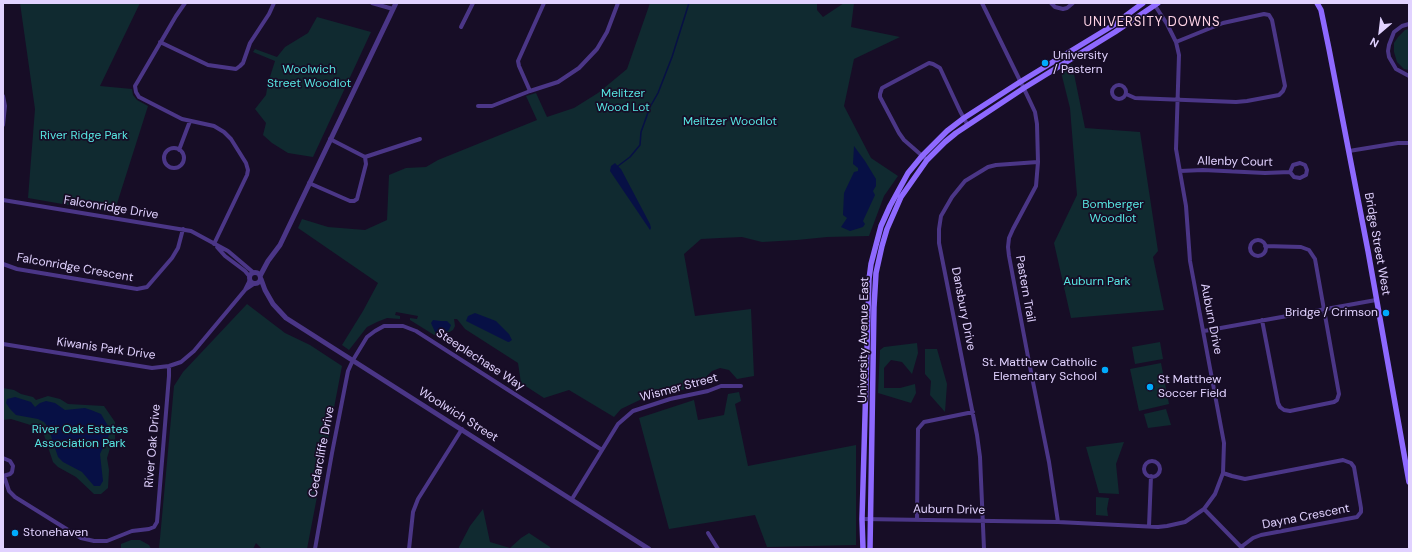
<!DOCTYPE html>
<style>
body{margin:0}
#map{position:relative;width:1412px;height:552px;overflow:hidden;background:#170d26;font-family:"DM Sans",sans-serif}
canvas{display:block}
.frame{position:absolute;inset:0;border:4px solid #e1d2ff;pointer-events:none}
.north{position:absolute;left:1360px;top:12px;width:40px;height:40px;-webkit-text-stroke:3px #170d26;paint-order:stroke;rotate:208deg;font-size:11px;font-weight:700;line-height:16px;text-align:center;color:#e1d2ff}
.north::after{content:'';display:block;margin:auto;width:14px;height:18px;background:#e1d2ff;clip-path:polygon(50% 0,100% 100%,50% 72%,0 100%)}
</style>
<div id="map">
<canvas width="1412" height="552"></canvas>
<div class="frame"></div>
<div class="north">N</div>
</div>
<script>
const c = document.querySelector('canvas').getContext('2d');
c.lineJoin = 'round';
function paint(path, color) { c.fillStyle = color; c.fill(path, 'evenodd'); }
const toPath = rows => new Path2D(rows.map(r => 'M' + r).join(''));
function strokePath(path, color, width, dash) { c.strokeStyle = color; c.lineWidth = width; c.lineCap = dash ? 'butt' : 'round'; c.setLineDash(dash || []); c.stroke(path); }
function drawText(font, color, halo, rows, align = 'center') {
  c.font = font + ' "DM Sans",sans-serif'; c.lineWidth = 3.5; c.setLineDash([]); c.textBaseline = 'middle'; c.strokeStyle = halo; c.fillStyle = color; for (const [text, x, y, turn = 0] of rows) {
    c.save(); c.translate(x, y); c.rotate((+turn || 0) * Math.PI / 180); c.textAlign = isNaN(turn) ? turn : align; if (halo) c.strokeText(text, 0, 0); c.fillText(text, 0, 0); c.restore();
  }
}
paint(toPath([
 [20,3,140,3,100,86,132,89,133,95,137,100,148,106,114,213,28,198,35,109],
 [650,3,817,3,817,10,823,17,844,3,854,3,851,27,900,37,854,59,844,106,871,158,898,176,884,196,869,236,827,237,797,240,762,242,742,237,720,238,701,239,684,254,695,316,751,309,754,376,737,379,729,370,720,368,712,371,705,378,707,385,646,397,621,409,614,417,569,390,544,398,521,383,518,363,465,329,457,319,454,319,455,326,453,330,439,338,410,320,410,318,417,319,418,316,396,312,395,315,400,316,400,319,387,318,377,322,367,327,349,350,342,345,363,311,378,283,298,228,302,219,328,227,365,230,387,220,389,175,406,168,426,167,438,160,537,120,526,96,536,93,547,117,574,108,598,93,627,69],
 [317,17,371,32,313,157,288,153,272,143,263,135,266,123,255,109,266,95,268,83,275,61,253,52,255,49,277,57,285,47,308,33],
 [1409,29,1409,70,1404,69,1397,62,1394,52,1394,43,1398,37,1405,30],
 [1072,64,1085,128,1140,132,1158,251,1153,257,1164,310,1071,318,1054,243,1077,195,1070,108,1061,72],
 [247,304,285,333,310,345,342,366,307,549,262,549,256,543,253,549,159,549,174,386,183,372],
 [1160,342,1163,359,1135,364,1132,347],
 [917,343,918,353,912,374,902,362,891,360,884,368,884,388,900,388,915,384,916,393,911,403,878,393,880,350,884,347],
 [925,349,937,349,947,384,945,412,930,395,931,381,925,374],
 [1161,363,1169,404,1139,411,1130,369],
 [3,388,14,390,21,394,33,397,36,400,48,396,60,399,68,404,104,406,115,422,115,439,111,445,107,458,109,470,108,488,101,494,94,494,76,477,58,467,53,462,43,432,37,427,11,419,3,420],
 [739,392,741,401,735,404,748,466,856,445,856,545,767,547,755,515,669,529,639,418,694,400,698,420,724,415,728,394],
 [1166,409,1171,425,1148,428,1144,414],
 [1124,442,1116,464,1119,494,1099,493,1086,447],
 [1096,497,1109,498,1107,509,1108,516,1096,515],
 [483,509,490,542,510,548,521,538,529,533,550,547,551,549,459,549,459,547,470,526],
 [131,540,140,540,149,545,151,549,121,549,121,544]
]), '#102a30');
paint(toPath([
 [854,146,865,161,876,179,876,186,873,191,875,195,863,221,865,224,863,227,850,231,841,227,847,218,843,215,844,193,854,172,858,171,858,168,853,164],
 [615,163,621,169,650,224,651,228,650,230,610,171,611,166],
 [475,313,496,321,509,334,512,340,509,342,508,342,466,321,468,316],
 [433,320,441,321,447,321,451,325,449,330,443,333,435,332,431,323],
 [15,397,31,402,35,407,40,403,46,401,55,403,65,410,85,408,91,410,101,414,108,426,109,435,100,454,103,481,100,486,94,486,82,472,63,462,58,457,48,427,44,422,38,419,16,415,10,409,6,403,7,399]
]), '#071045');
strokePath(toPath([
 [618,166,630,157,640,145,641,132,650,107,658,93,672,57,689,3]
]), '#071045', 1.5);
strokePath(toPath([
 [185,3,176,16,138,81,135,86,136,92,139,97,182,119,214,126,224,132,231,139,246,163,248,170,247,175,214,244],
 [372,3,393,9],
 [982,3,1027,95,1035,112,1037,124,1038,162,1036,186,1013,229,1009,238,1008,247,1009,256,1029,362,1049,462,1058,522],
 [1051,3,1055,7,1063,9,1067,8,1073,3],
 [1409,24,1402,26,1394,32,1389,45,1388,51,1389,57,1396,69,1409,76],
 [461,27,473,3],
 [160,42,208,65,236,69,240,66,243,63,250,43,269,14,274,3],
 '1112 92a7 7 0 1 1 14 0a7 7 0 1 1-14 0Z',
 [530,91,519,66,518,61,544,3],
 [1126,94,1135,98,1236,102,1247,101,1279,95,1283,91,1285,86,1272,20,1269,15,1264,14,1223,23,1176,42],
 [3,96,5,106,3,125],
 [478,106,492,106,530,91,558,82,579,68,597,49,607,32,618,3],
 '164 158a10 10 0 1 1 20 0a10 10 0 1 1-20 0Z',
 [179,150,190,121],
 [1349,151,1398,143,1409,143],
 [365,157,420,139],
 [927,160,904,140,899,133,880,97,880,94,882,88,929,63,933,64,940,68,960,111,967,124],
 [1180,171,1203,170,1265,173,1290,172,1294,177,1300,178,1306,175,1307,170,1305,165,1300,163,1293,165,1290,172],
 [309,183,350,201,354,201,357,199,366,164,365,157,330,139],
 [3,200,191,231,228,251,254,273],
 '1250 248a8 8 0 1 1 16 0a8 8 0 1 1-16 0Z',
 [217,247,225,256,245,271,250,277],
 [3,264,17,269,137,289,147,287,172,258,178,248,183,229],
 [246,289,255,283],
 [1262,320,1278,403,1280,407,1284,410,1290,411,1334,402,1337,400,1339,394,1315,259,1309,250,1301,247,1265,246],
 [1204,331,1376,300],
 [3,344,152,368,169,366,181,362,194,351,245,290,250,280],
 [3,458,10,461,13,466,12,472,10,474,3,476],
 '1144 469a8 8 0 1 1 16 0a8 8 0 1 1-16 0Z',
 [1223,473,1232,476,1245,479,1343,460,1351,463,1354,467,1361,508,1361,512,1357,517,1261,535,1253,538,1241,547],
 [4,476,9,491,15,497,81,538,94,541,107,541,132,531,149,529,154,527,157,522,169,376,169,366],
 [572,499,618,424,633,411,670,399,708,391,721,386,741,386],
 [1204,509,1243,549],
 [862,519,1058,522,1158,527,1167,526,1185,522,1204,509,1215,494,1223,473,1224,443,1190,261,1186,206,1176,149,1179,55,1176,42,1167,24,1154,4],
 [917,519,918,429,924,422,929,421,973,412],
 [1149,526,1151,476],
 [708,533,718,549],
 [315,549,332,453,348,371,353,360,367,337,375,331,384,326,403,326,416,331,602,450],
 [409,549,413,512,418,499,462,429],
 [984,549,980,457,977,435,939,243,939,229,941,216,952,197,965,181,988,167,996,165,1038,162]
]), '#4b3687', 4);
strokePath(toPath([
 '249.5 278a5.5 5.5 0 1 1 11 0a5.5 5.5 0 1 1-11 0Z',
 [260,276,268,261,280,245,396,3],
 [261,279,265,290,273,304,286,318,649,549]
]), '#4b3687', 5);
strokePath(toPath([
 [1317,3,1321,10,1329,49,1368,251,1409,482],
 [863,549,862,519,869,279,871,264,881,226,890,206,908,173,922,156,947,131,964,118,1020,82,1112,26,1143,3],
 [870,549,874,307,876,273,882,246,887,229,901,197,927,160,945,142,956,133,1024,88,1115,32,1158,3]
]), '#8e69ff', 5.5);
for (const [x, y, r, color] of [
 [1045,63,4,"#00abfd"],
 [1386,313,4,"#00abfd"],
 [1105,370,4,"#00abfd"],
 [1150,387,4,"#00abfd"],
 [15,533,4,"#00abfd"]
]) { const dot = new Path2D(); dot.arc(x, y, r, 0, 2 * Math.PI); c.fillStyle = color; c.fill(dot); strokePath(dot, '#170d26', 1.5); }
drawText('12px', '#e1d2ff', '#170d26', [
 ["University",1053,56],
 ["/ Pastern",1053,70],
 ["Bridge / Crimson",1378,313,"right"],
 ["St. Matthew Catholic",1097,363,"right"],
 ["Elementary School",1097,377,"right"],
 ["St Matthew",1158,380],
 ["Soccer Field",1158,394],
 ["Stonehaven",23,533]
], 'left');
drawText('12px', '#57e6e2', '#170d26', [
 ["Woolwich",309,70],
 ["Street Woodlot",309,84],
 ["Melitzer",623,94],
 ["Wood Lot",623,108],
 ["Melitzer Woodlot",730,122],
 ["River Ridge Park",84,136],
 ["Bomberger",1113,205],
 ["Woodlot",1113,219],
 ["Auburn Park",1097,282],
 ["River Oak Estates",80,430],
 ["Association Park",80,444]
]);
drawText('12px', '#e1d2ff', '#170d26', [
 ["Allenby Court",1235,162,1],
 ["Falconridge Drive",111,208,9],
 ["Bridge Street West",1377,244,80],
 ["Falconridge Crescent",75,268,10],
 ["Pastern Trail",1025,289,80],
 ["Dansbury Drive",963,309,79],
 ["Auburn Drive",1211,319,79],
 ["University Avenue East",864,340,-89],
 ["Kiwanis Park Drive",106,349,8],
 ["Steeplechase Way",480,360,33],
 ["Wismer Street",679,388,-15],
 ["Woolwich Street",458,415,32],
 ["River Oak Drive",153,446,-85],
 ["Cedarcliffe Drive",322,452,-79],
 ["Auburn Drive",949,510,1],
 ["Dayna Crescent",1306,517,-11]
]);
c.letterSpacing = '1px';
drawText('13px', '#ffd4e6', '#170d26', [
 ["UNIVERSITY DOWNS",1152,23]
]);
c.letterSpacing = '0px';
</script>
